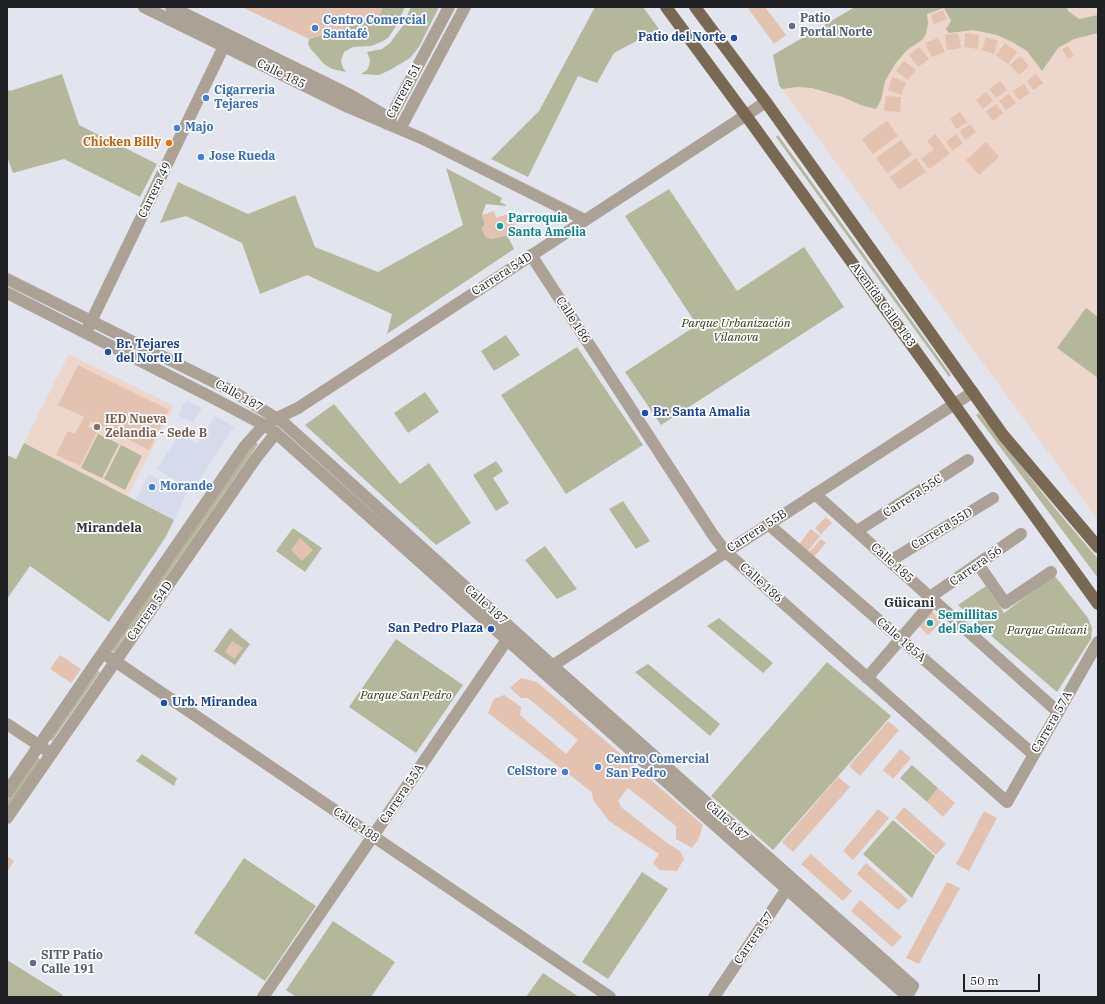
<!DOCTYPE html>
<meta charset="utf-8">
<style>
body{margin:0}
#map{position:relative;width:1105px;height:1004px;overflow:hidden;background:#e2e5ee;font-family:"IBM Plex Serif",serif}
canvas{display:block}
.frame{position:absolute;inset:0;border:8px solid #202124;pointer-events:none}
.scale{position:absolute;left:963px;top:974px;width:77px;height:18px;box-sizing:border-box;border:2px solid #202124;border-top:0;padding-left:5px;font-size:12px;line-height:14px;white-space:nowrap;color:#202124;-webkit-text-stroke:3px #fff;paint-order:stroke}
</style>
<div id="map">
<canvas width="1105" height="1004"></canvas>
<div class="frame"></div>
<div class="scale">50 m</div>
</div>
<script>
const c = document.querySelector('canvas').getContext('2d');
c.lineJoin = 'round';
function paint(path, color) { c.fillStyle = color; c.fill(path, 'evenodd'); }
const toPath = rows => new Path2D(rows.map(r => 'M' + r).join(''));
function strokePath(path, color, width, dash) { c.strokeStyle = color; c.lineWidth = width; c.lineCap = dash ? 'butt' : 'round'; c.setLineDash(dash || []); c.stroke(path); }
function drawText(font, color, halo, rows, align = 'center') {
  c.font = font + ' "IBM Plex Serif",serif'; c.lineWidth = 3.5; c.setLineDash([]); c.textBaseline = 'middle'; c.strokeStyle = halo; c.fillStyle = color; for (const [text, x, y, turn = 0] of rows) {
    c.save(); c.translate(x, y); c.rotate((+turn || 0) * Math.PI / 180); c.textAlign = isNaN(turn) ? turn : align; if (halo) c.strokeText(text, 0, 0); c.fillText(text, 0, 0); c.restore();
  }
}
paint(toPath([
 [186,400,202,408,193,423,178,415],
 [215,416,234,427,192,491,157,469,180,433,197,444],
 [149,474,187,493,174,520,136,500]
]), '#d5dbeb');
paint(toPath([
 [890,7,1098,7,1098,520,779,85],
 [69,354,174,406,128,496,24,443]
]), '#edd6cb');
paint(toPath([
 [383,7,405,7,396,26,388,38,381,42,371,46,353,47,344,52,341,61,343,68,346,72,332,69,324,64,310,48,308,44,309,39,378,17],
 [411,7,439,7,419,47,410,58,390,70,379,75,361,74,367,70,369,66,370,60,367,52,382,49,390,43,402,27],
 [595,7,643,7,659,29,614,53,597,83,578,76,528,177,491,159,539,111],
 [855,7,1067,7,1068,11,1079,19,1098,15,1098,33,1074,39,1058,48,1042,71,1027,51,1014,43,997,35,973,30,949,33,946,29,951,21,944,8,927,14,928,23,926,34,922,40,907,50,895,64,885,81,881,100,876,109,861,105,843,97,812,88,797,87,782,89,779,85,773,55],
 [62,74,79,125,157,164,140,197,64,159,13,173,7,157,7,89,10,91],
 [778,135,951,375,949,377,776,137],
 [446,168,502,198,500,202,506,205,506,206,486,204,482,215,485,224,482,229,486,237,492,239,507,235,514,249,387,334,392,314,307,275,260,294,242,243,186,216,160,223,178,182,248,214,295,195,315,247,378,272,463,225],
 [669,189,737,291,804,247,844,307,661,425,625,372,697,325,625,216],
 [1086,308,1098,317,1098,378,1057,348],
 [506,335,520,355,494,371,481,351],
 [577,347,643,445,566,494,501,395],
 [425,392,439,412,408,433,394,413],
 [334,404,400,484,429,463,471,523,436,545,305,425],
 [979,413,1053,506,1098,559,1098,578,976,415],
 [98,434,119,444,102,478,81,468],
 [255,442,258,444,114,652,111,650],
 [24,443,174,520,165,538,109,622,30,566,7,599,7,455,16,459],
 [121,445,142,456,125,490,104,479],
 [496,461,503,471,493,478,509,503,496,511,473,475],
 [623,501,650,541,636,549,609,509],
 [293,528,322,548,305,572,276,551],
 [545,546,577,589,557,599,525,560],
 [1054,575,1088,618,1092,628,1091,639,1057,692,996,640,958,605,986,586,1004,613],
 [719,618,773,663,763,673,707,626],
 [230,628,250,644,235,665,214,651],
 [396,639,463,685,416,753,349,707],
 [827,662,891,716,773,850,711,796],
 [648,664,720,724,710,736,635,672],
 [98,671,100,672,52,741,49,739],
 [142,754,177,778,174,786,136,761],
 [37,757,41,760,7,808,7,801],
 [912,765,938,788,927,802,900,778],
 [893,820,935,856,912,898,863,854],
 [244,858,316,906,265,981,194,933],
 [642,872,668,889,608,979,582,962],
 [333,921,395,962,371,997,296,997,286,990],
 [7,960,63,995,62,997,7,997],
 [543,973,579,997,526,997]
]), '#b5b79a');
paint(toPath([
 [242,7,383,7,379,17,309,39],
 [747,7,765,7,786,35,774,44],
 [943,10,947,19,934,24,931,15],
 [958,33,961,48,947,50,945,35],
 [965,33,979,35,978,49,964,47],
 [986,37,998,41,994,54,982,50],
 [938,38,945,52,932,57,925,43],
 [1005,43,1017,52,1008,64,996,55],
 [1068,46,1074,56,1068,59,1062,49],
 [919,47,929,59,918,67,909,55],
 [1020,56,1029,66,1019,75,1010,65],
 [904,61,916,70,908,80,896,71],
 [1036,74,1043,83,1033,90,1027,81],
 [892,77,906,82,901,95,888,90],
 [1000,81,1007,90,996,98,989,89],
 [1024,84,1030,93,1019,100,1013,91],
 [986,92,993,100,983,109,976,100],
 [1009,94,1016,103,1006,110,999,101],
 [886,96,901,97,900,112,884,111],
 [996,104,1003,113,993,121,986,112],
 [960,112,967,122,957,129,950,119],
 [887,121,898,136,873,154,862,139],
 [970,124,976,132,965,140,960,131],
 [935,134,950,154,929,169,921,159,934,149,927,141],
 [956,134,963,143,953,151,946,142],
 [901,140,912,155,887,173,876,158],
 [986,142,999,157,979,175,966,160],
 [916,158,926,172,899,190,890,177],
 [494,211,496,218,508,214,509,219,513,218,516,229,513,229,514,233,492,239,486,237,482,229,485,224,482,215],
 [78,365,169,410,149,450,91,421,88,427,97,432,80,466,56,455,68,431,75,434,84,417,58,405],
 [826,517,832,523,821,534,815,528],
 [811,529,820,536,808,551,799,544],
 [300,538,313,550,302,561,291,550],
 [821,539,826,543,814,557,809,552],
 [931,611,942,621,928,635,918,625],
 [232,641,243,648,234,659,225,652],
 [60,655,81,669,71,683,50,669],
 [521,678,537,682,703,825,699,838,692,848,676,839,676,826,628,788,618,801,621,807,667,843,680,851,684,859,677,871,660,870,653,863,659,854,609,821,593,800,592,792,488,713,494,699,504,695,521,707,520,715,566,754,578,740,528,698,521,698,510,688],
 [888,721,899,730,860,776,849,766],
 [900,749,911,758,893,779,883,770],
 [838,777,850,787,793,852,782,842],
 [938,788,955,803,943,817,927,802],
 [904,807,946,844,936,855,895,818],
 [878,809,889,818,853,860,843,851],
 [984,811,997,818,969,871,956,864],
 [811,854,852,891,843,901,801,864],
 [7,856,14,861,7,872],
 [866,863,908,900,898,910,857,874],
 [947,882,960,888,919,964,906,958],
 [860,900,902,937,892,947,851,911]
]), '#e3c2af');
strokePath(toPath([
 [144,7,348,107,421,138,585,220],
 [171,7,350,95,391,119],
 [387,124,449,7],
 [400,129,465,7],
 [531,255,713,535,726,552,1007,802,1098,642],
 [87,330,224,46],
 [815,494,1058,712],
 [768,524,1033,754],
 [857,531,968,460],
 [890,561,993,498],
 [978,564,1005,603,1051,572],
 [930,597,1021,534],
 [103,653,610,997],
 [553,666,913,986,907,996],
 [543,672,908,997],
 [867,678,934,600],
 [7,724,46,750],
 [7,792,245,446,264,425],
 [7,818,256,458,276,433],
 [263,997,513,631],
 [714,997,790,884]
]), '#aba195', 12);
strokePath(toPath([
 [7,279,234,392,284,423,553,666],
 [7,293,215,399,264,425,276,433,543,672,726,552,973,392],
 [271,421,298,408,766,102]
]), '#aba195', 12);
strokePath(toPath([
 [666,7,750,121,1098,604],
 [695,7,766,102,1003,435,1098,547]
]), '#796852', 12);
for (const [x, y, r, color] of [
 [792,26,4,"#5c6f8a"],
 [315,28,4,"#3f7fe0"],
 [734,38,4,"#1a4fb4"],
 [206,98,4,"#3f7fe0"],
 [177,128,4,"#3f7fe0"],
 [169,143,4,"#e8710a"],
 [201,157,4,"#3f7fe0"],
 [500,226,4,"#0f9aa8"],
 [108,352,4,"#1a4fb4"],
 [645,413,4,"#1a4fb4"],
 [97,427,4,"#8d6e63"],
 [152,487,4,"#3f7fe0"],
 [930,623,4,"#0f9aa8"],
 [491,629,4,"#1a4fb4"],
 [164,703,4,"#1a4fb4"],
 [598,767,4,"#3f7fe0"],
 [565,772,4,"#3f7fe0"],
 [33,963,4,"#5c6f8a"]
]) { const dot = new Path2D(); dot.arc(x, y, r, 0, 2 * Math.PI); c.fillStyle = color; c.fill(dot); strokePath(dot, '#fff', 1.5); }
drawText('bold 12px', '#4e5e75', '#fff', [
 ["Patio",800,19],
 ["Portal Norte",800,33],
 ["SITP Patio",41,956],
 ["Calle 191",41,970]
], 'left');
drawText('bold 12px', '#366cbe', '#fff', [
 ["Centro Comercial",323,21],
 ["Santafé",323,35],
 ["Cigarreria",214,91],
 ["Tejares",214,105],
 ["Majo",185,128],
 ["Jose Rueda",209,157],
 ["Morande",160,487],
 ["Centro Comercial",606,760],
 ["San Pedro",606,774],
 ["CelStore",557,772,"right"]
], 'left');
drawText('bold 12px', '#164399', '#fff', [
 ["Patio del Norte",726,38,"right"],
 ["Br. Tejares",116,345],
 ["del Norte II",116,359],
 ["Br. Santa Amalia",653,413],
 ["San Pedro Plaza",483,629,"right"],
 ["Urb. Mirandea",172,703]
], 'left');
drawText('12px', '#202124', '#fff', [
 ["Calle 185",281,74,26],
 ["Carrera 51",404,91,-62],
 ["Carrera 49",155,190,-64],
 ["Carrera 54D",502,274,-33],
 ["Avenida Calle 183",883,305,54],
 ["Calle 186",573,320,57],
 ["Calle 187",239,396,29],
 ["Carrera 55C",913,496,-33],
 ["Carrera 55D",942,529,-31],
 ["Carrera 55B",757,531,-33],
 ["Calle 185",892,563,42],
 ["Carrera 56",976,566,-35],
 ["Calle 186",761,583,42],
 ["Calle 187",486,605,42],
 ["Carrera 54D",150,611,-55],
 ["Calle 185A",901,640,41],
 ["Carrera 57A",1052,722,-60],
 ["Carrera 55A",402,794,-56],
 ["Calle 187",727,821,42],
 ["Calle 188",356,825,34],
 ["Carrera 57",754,938,-56]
]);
drawText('bold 12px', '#c56008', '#fff', [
 ["Chicken Billy",161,143]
], 'right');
drawText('bold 12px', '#0d838f', '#fff', [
 ["Parroquia",508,219],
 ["Santa Amelia",508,233],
 ["Semillitas",938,616],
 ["del Saber",938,630]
], 'left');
drawText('italic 12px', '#33340a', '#fff', [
 ["Parque Urbanización",736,324],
 ["Vilanova",736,338],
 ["Parque Guicani",1047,631],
 ["Parque San Pedro",406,696]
]);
drawText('bold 12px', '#785e54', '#fff', [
 ["IED Nueva",105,420],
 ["Zelandia - Sede B",105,434]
], 'left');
drawText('bold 13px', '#2f3238', '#fff', [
 ["Mirandela",109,528],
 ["Güicani",909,603]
]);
</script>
